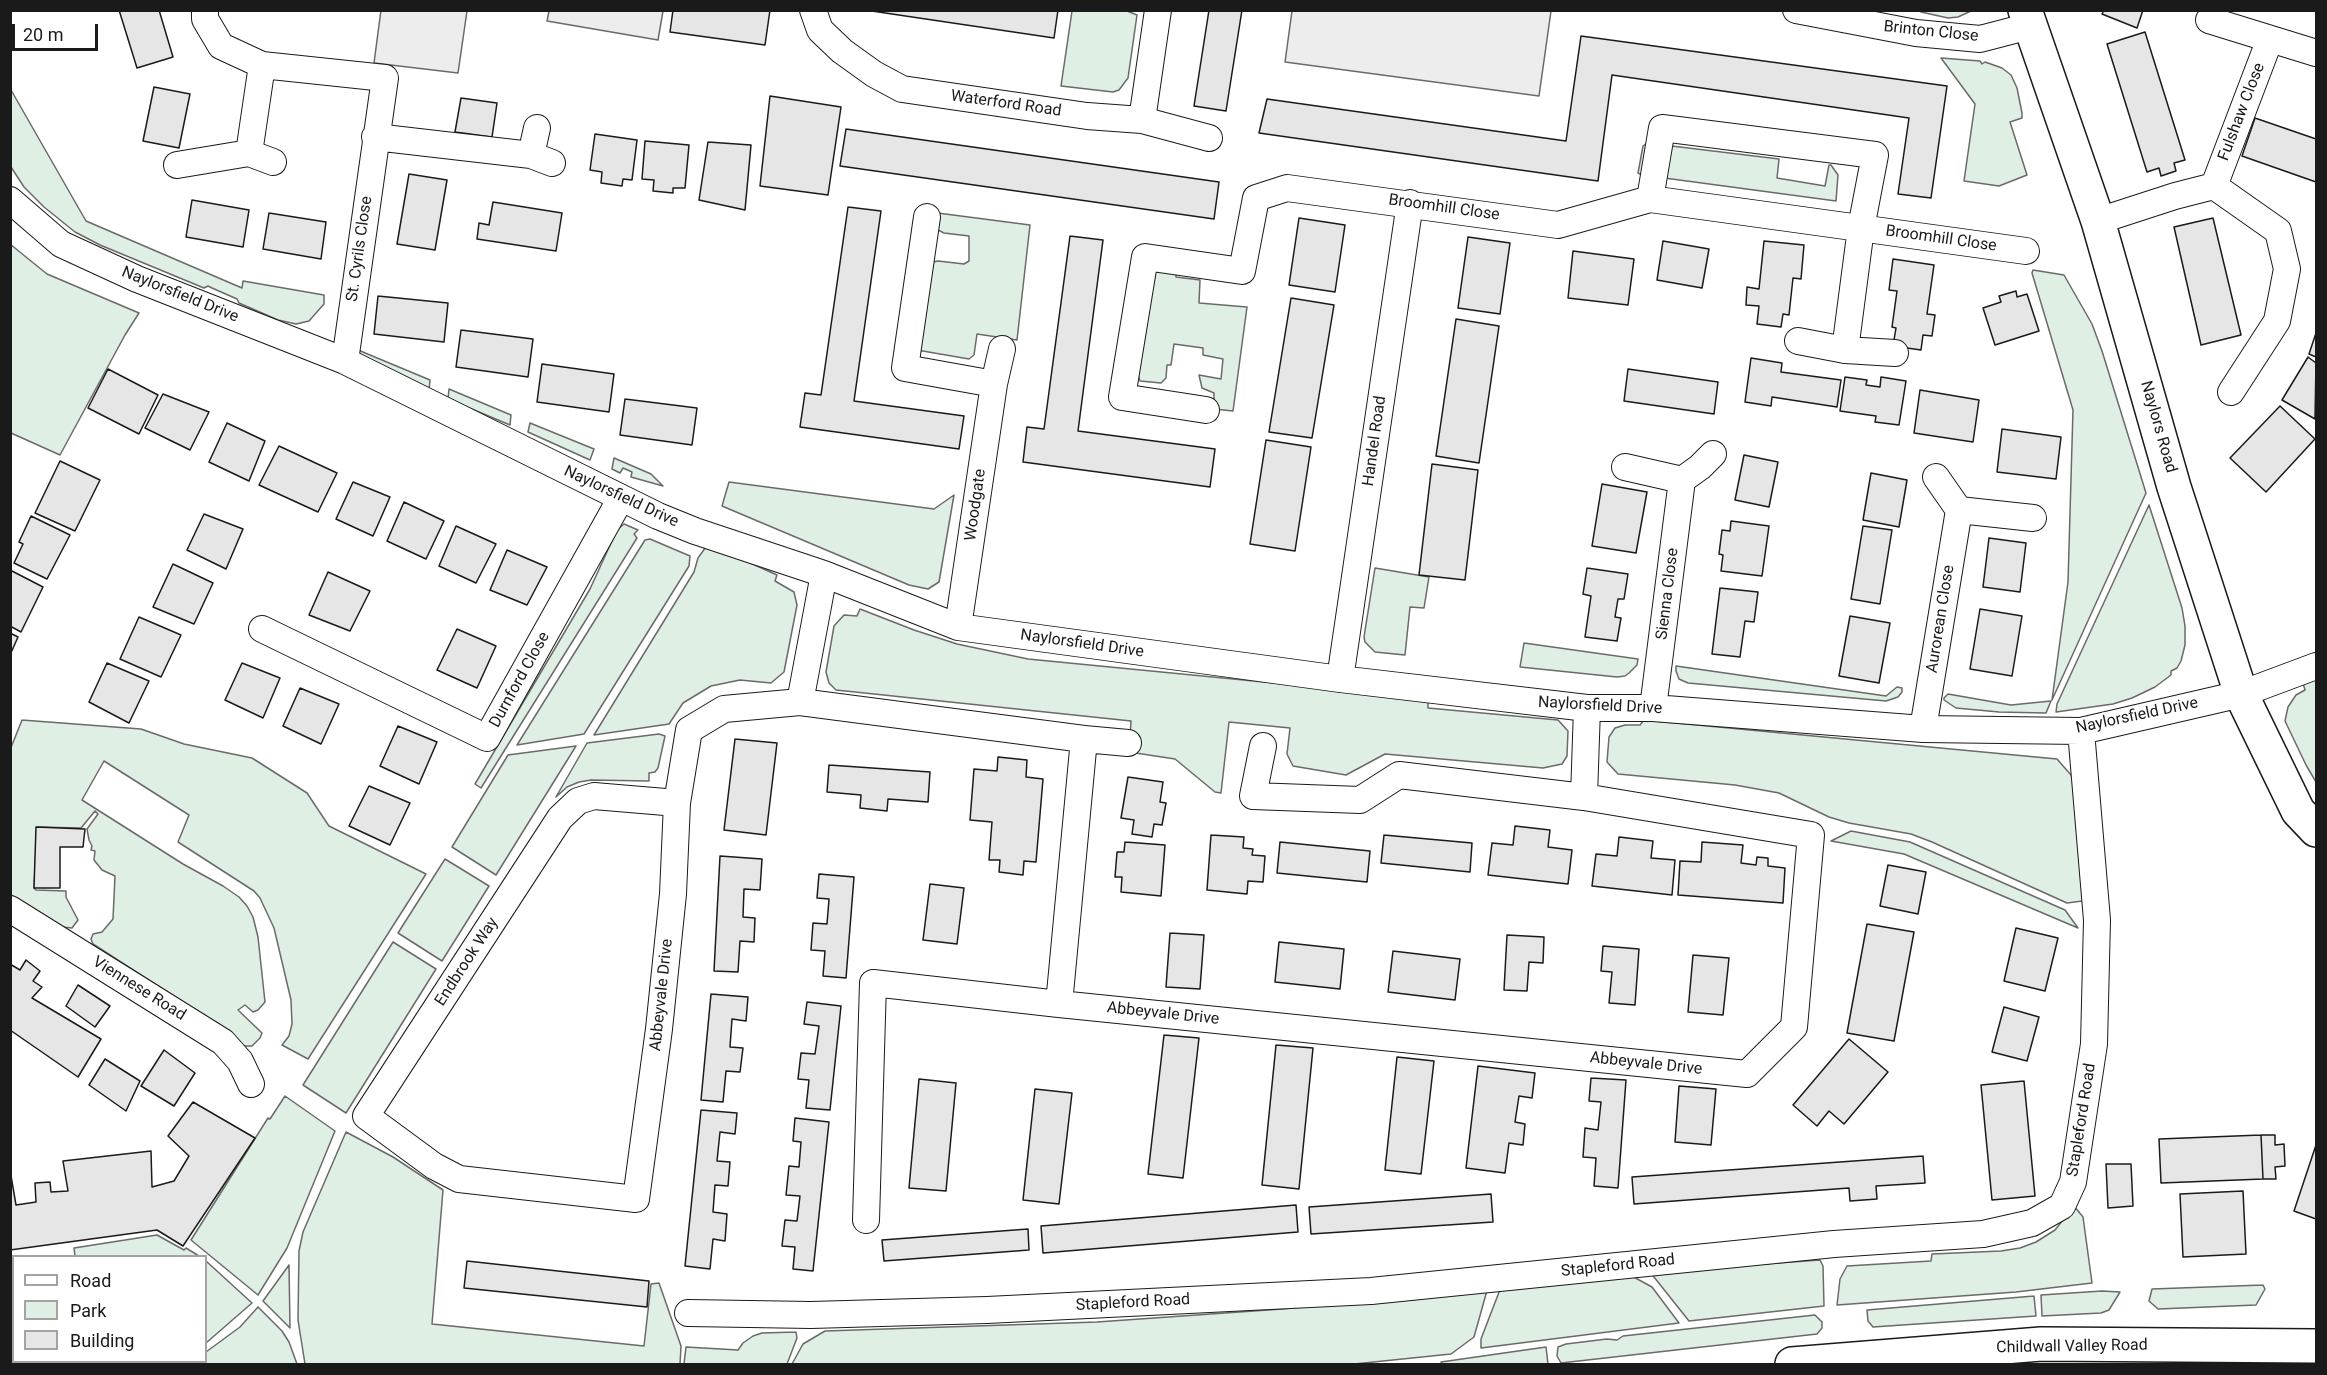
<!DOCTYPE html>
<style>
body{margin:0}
#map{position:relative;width:2327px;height:1375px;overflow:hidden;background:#fff;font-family:Roboto,sans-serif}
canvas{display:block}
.frame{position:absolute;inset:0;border:12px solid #1a1a1a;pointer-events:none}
.legend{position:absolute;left:12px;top:1255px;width:195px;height:108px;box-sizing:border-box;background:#fff;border:2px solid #a3a3a3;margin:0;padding:8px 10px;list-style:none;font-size:18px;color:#1a1a1a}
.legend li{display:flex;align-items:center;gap:12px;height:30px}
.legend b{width:30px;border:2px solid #a3a3a3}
.scale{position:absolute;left:12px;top:24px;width:86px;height:27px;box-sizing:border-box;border:3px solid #1a1a1a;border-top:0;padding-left:8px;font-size:18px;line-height:21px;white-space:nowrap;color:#1a1a1a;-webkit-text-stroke:4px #fff;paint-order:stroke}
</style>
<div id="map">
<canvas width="2327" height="1375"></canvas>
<div class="frame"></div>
<ul class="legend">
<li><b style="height:8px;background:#fff"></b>Road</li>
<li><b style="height:16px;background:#e0efe3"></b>Park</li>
<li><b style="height:16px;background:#e6e6e6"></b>Building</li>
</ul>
<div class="scale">20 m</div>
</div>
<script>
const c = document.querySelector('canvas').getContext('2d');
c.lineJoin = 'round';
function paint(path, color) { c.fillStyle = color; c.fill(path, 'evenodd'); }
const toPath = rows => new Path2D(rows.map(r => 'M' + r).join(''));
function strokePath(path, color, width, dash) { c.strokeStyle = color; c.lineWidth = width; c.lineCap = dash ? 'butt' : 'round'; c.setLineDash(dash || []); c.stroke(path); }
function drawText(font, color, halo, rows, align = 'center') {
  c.font = font + ' Roboto,sans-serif'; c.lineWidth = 4.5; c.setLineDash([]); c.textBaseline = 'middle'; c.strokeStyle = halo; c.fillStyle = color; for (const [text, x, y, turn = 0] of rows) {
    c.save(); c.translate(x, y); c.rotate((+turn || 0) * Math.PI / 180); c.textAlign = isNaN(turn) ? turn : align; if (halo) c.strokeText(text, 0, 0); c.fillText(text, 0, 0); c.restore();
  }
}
const green = toPath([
 [1072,11,1127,11,1137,15,1128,78,1119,90,1113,92,1061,86,1072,11],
 [1921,11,1921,10,1971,11,1958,17,1948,18,1921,12,1921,11],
 [1941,58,1980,61,1982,64,1985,62,2002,68,2011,75,2017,88,2022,113,2022,118,2010,122,2027,175,1999,186,1964,181,1975,104,1941,58],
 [11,90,86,221,242,288,243,281,324,295,324,304,309,321,296,324,278,320,239,303,237,299,212,288,208,286,204,288,100,245,75,232,44,207,24,187,11,167,11,90],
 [1647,143,1779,159,1777,178,1825,186,1829,165,1831,165,1838,175,1836,201,1642,175,1638,173,1643,146,1647,143],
 [930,212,1030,225,1017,340,977,334,974,355,969,359,917,350,933,262,938,261,964,264,969,261,969,236,944,233,938,230,930,212],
 [10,244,47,274,139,313,125,335,60,455,11,433,10,244],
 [2033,270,2064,275,2092,324,2102,351,2146,493,2052,700,2068,582,2073,410,2032,273,2033,270],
 [1158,271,1176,273,1176,277,1200,280,1199,303,1247,307,1233,411,1214,409,1214,393,1202,388,1199,375,1221,379,1223,359,1203,355,1203,348,1174,344,1171,365,1167,365,1166,378,1161,383,1140,381,1137,372,1155,272,1158,271],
 [358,350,430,380,429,391,360,355,358,350],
 [449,389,511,415,510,425,448,399,449,389],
 [530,423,594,449,590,460,528,432,530,423],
 [614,458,651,474,663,486,631,477,632,472,623,468,620,473,612,469,614,458],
 [729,482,934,509,954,495,939,582,928,589,909,585,722,506,729,482],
 [2149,505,2182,608,2185,626,2185,645,2181,661,2177,668,2171,671,2171,675,2155,687,2132,698,2113,704,2056,712,2057,704,2149,505],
 [624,524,638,530,634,534,637,538,481,788,475,784,590,589,617,530,624,524],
 [650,539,690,556,689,566,584,734,517,745,645,540,650,539],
 [708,544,777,575,775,581,794,592,797,605,784,672,771,683,740,680,711,686,683,703,669,724,594,735,694,572,698,558,708,544],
 [1375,568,1429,577,1424,608,1410,607,1405,655,1375,652,1365,642,1364,637,1375,568],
 [860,609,914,630,957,644,1028,659,1428,698,1428,708,1558,720,1568,731,1567,756,1562,764,1543,768,1385,754,1346,775,1293,766,1287,754,1290,728,1229,722,1221,793,1215,792,1175,759,1129,752,1131,721,836,690,829,683,826,672,834,626,844,615,857,616,860,609],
 [1524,643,1638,659,1637,665,1629,673,1625,676,1617,677,1520,667,1524,643],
 [1676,666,1886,696,1897,687,1902,688,1902,692,1898,697,1886,701,1688,683,1679,679,1676,671,1676,666],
 [2316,677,2316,782,2306,765,2285,721,2288,707,2296,695,2305,690,2303,683,2316,677],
 [1948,694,2011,705,2051,701,2046,713,1999,712,1956,708,1944,700,1944,698,1948,694],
 [22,720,141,729,184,744,252,758,307,793,329,826,426,874,308,1059,282,1045,289,1036,292,1024,291,1000,274,928,260,898,254,891,178,842,189,815,104,761,82,800,183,864,223,886,239,897,247,906,253,917,258,937,265,1002,258,1010,253,1012,245,1005,238,1010,262,1033,260,1038,252,1046,244,1046,223,1028,93,944,91,939,93,934,102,932,113,919,115,876,102,870,94,860,95,851,91,850,92,846,89,840,87,829,98,814,95,811,81,828,37,827,34,888,36,890,66,891,66,897,78,920,72,928,62,927,11,895,10,750,22,720],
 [1644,720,2057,759,2071,775,2076,789,2090,900,2067,903,1932,842,1911,834,1849,823,1829,817,1779,793,1735,785,1618,774,1607,762,1609,737,1615,728,1625,725,1640,725,1644,720],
 [659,734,665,736,658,768,655,772,649,773,649,781,591,780,579,782,567,787,556,797,587,743,659,734],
 [576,746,496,875,452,847,508,755,576,746],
 [1851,831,1910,842,2065,910,2078,928,1904,854,1831,841,1851,831],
 [445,859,489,886,442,961,398,933,445,859],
 [393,942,436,969,346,1113,303,1085,393,942],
 [285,1096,335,1131,287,1248,258,1295,191,1240,268,1118,270,1119,285,1096],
 [346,1132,393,1157,443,1190,432,1324,644,1346,651,1284,659,1283,681,1346,680,1364,305,1364,298,1320,299,1251,303,1232,346,1132],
 [2074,1206,2083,1217,2092,1283,2016,1292,1837,1305,1840,1279,1847,1266,1931,1261,1932,1254,2001,1251,2020,1248,2036,1242,2055,1230,2074,1206],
 [157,1235,184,1250,186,1248,199,1256,75,1256,74,1248,157,1235],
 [1820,1260,1823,1266,1824,1306,1689,1321,1650,1272,1820,1260],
 [206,1261,252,1303,206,1343,206,1261],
 [289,1265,290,1328,263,1301,289,1265],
 [1630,1275,1652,1287,1679,1323,1481,1348,1481,1339,1501,1287,1630,1275],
 [2263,1285,2265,1289,2256,1305,2158,1309,2149,1301,2152,1289,2263,1285],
 [1488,1287,1474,1337,1451,1354,1354,1364,792,1364,803,1344,825,1331,1097,1322,1282,1309,1488,1287],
 [2102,1291,2120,1292,2109,1310,2101,1313,2042,1316,2041,1295,2102,1291],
 [2034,1296,2036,1316,1873,1327,1868,1321,1867,1310,2034,1296],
 [258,1307,282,1331,289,1342,297,1364,186,1364,192,1362,206,1362,206,1352,240,1327,258,1307],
 [1815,1315,1822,1322,1822,1328,1817,1334,1561,1363,1557,1356,1558,1347,1566,1344,1607,1339,1617,1340,1623,1336,1815,1315],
 [796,1332,797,1338,787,1364,684,1364,686,1347,738,1350,743,1343,753,1336,762,1333,796,1332],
 [1546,1347,1548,1364,1442,1364,1441,1362,1546,1347],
 [10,1350,13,1350,14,1362,80,1362,80,1364,11,1364,10,1350],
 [89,1362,174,1362,167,1364,90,1364,89,1362]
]);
paint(green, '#e0efe3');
strokePath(green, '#6a6a6a', 1.5);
const parking = toPath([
 [381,10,467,11,458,73,374,63,381,10],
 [549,11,549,10,663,11,658,40,547,21,549,11],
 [1292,11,1551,11,1539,96,1285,62,1292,11],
 [11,1282,13,1282,14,1350,11,1351,11,1282]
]);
paint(parking, '#ededed');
strokePath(parking, '#6a6a6a', 1.5);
const building = toPath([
 [119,10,159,10,173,57,137,68,119,10],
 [673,10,770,10,765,45,670,32,673,10],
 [865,10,1058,10,1054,38,865,10],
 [1209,10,1242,10,1226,111,1194,106,1209,10],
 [2104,10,2143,10,2137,28,2102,14,2104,10],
 [2145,32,2185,160,2174,163,2176,171,2161,176,2159,168,2147,172,2107,44,2145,32],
 [1581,36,1947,86,1931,198,1898,194,1909,118,1612,75,1598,181,1259,133,1267,99,1566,141,1581,36],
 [154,87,190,94,179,148,143,141,154,87],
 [770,96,841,107,828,195,760,186,770,96],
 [461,98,497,103,492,137,455,132,461,98],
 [2255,118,2316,139,2316,182,2242,156,2255,118],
 [846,129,1219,182,1214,219,840,166,846,129],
 [595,134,637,140,632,180,623,179,622,186,601,183,602,172,590,170,595,134],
 [645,141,689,145,685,188,673,188,673,193,653,191,654,180,642,179,645,141],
 [708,142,751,145,745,210,699,200,708,142],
 [409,174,447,180,435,250,397,244,409,174],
 [192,200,249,210,243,247,186,237,192,200],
 [493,202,562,213,556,251,477,239,479,223,489,225,493,202],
 [848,207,881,211,854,401,964,416,959,449,800,427,805,393,821,395,848,207],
 [269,213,326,222,321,259,263,249,269,213],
 [1299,218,1345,225,1335,292,1289,285,1299,218],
 [2213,218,2241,335,2201,345,2174,227,2213,218],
 [1070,236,1103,240,1078,431,1215,449,1210,487,1023,462,1027,427,1044,429,1070,236],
 [1468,237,1510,243,1500,314,1458,308,1468,237],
 [1663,241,1709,249,1702,288,1657,280,1663,241],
 [1764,241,1804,245,1801,279,1793,278,1789,315,1783,314,1781,327,1757,324,1759,306,1746,305,1747,287,1759,289,1764,241],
 [1573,251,1634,259,1628,305,1568,298,1573,251],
 [1893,259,1934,265,1927,314,1935,315,1932,336,1923,335,1921,350,1893,346,1896,328,1892,327,1897,291,1889,290,1893,259],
 [2016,291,2017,297,2027,294,2039,331,1995,345,1983,308,2001,302,1999,296,2016,291],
 [378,296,448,303,444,342,374,334,378,296],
 [1291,298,1334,305,1312,438,1269,432,1291,298],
 [1456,319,1499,326,1479,463,1436,456,1456,319],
 [461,330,533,339,528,377,456,367,461,330],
 [2316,333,2316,357,2309,354,2316,333],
 [2308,357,2316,363,2315,419,2282,400,2308,357],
 [1751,358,1782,363,1781,372,1841,380,1837,407,1772,397,1771,406,1745,402,1751,358],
 [542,364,614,374,609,412,537,402,542,364],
 [108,369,158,395,139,434,88,408,108,369],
 [1628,369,1718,382,1714,414,1624,401,1628,369],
 [1845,377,1867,380,1866,385,1880,387,1881,377,1906,381,1899,425,1875,422,1876,416,1840,411,1845,377],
 [1920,390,1979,400,1973,442,1914,433,1920,390],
 [163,394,209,412,190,450,145,428,163,394],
 [625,399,697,408,692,445,620,435,625,399],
 [2280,406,2315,439,2266,492,2230,458,2280,406],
 [227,423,265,441,249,481,209,462,227,423],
 [2002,429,2061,437,2056,479,1997,472,2002,429],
 [1266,440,1311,447,1295,551,1250,544,1266,440],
 [279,446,337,473,318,512,259,485,279,446],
 [1744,455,1778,462,1769,507,1735,500,1744,455],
 [60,461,100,480,75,531,35,513,60,461],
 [1432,464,1478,470,1465,580,1419,575,1432,464],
 [1871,473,1907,480,1899,527,1863,520,1871,473],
 [353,482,390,497,373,536,336,519,353,482],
 [1602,484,1647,492,1636,553,1592,546,1602,484],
 [404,502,444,521,426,559,387,541,404,502],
 [204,514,243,529,226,569,187,550,204,514],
 [31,516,70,535,47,579,14,563,23,544,19,542,31,516],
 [1731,521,1769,526,1762,576,1721,571,1723,555,1719,554,1722,530,1730,531,1731,521],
 [456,526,496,544,476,583,439,566,456,526],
 [1863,526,1892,530,1880,604,1851,599,1863,526],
 [1989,538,2026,543,2020,592,1983,587,1989,538],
 [507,550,547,567,527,605,490,590,507,550],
 [173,564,213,583,194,624,153,607,173,564],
 [1587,568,1628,574,1624,599,1618,599,1615,617,1621,618,1617,641,1585,637,1591,596,1583,594,1587,568],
 [10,570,43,587,21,632,10,626,10,570],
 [328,572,370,591,350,631,309,615,328,572],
 [1720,588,1758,592,1754,622,1745,621,1740,657,1712,654,1720,588],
 [1980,609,2022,616,2012,676,1970,669,1980,609],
 [1850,616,1890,623,1879,683,1839,676,1850,616],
 [139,617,181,635,161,677,120,659,139,617],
 [457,629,496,646,477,688,437,670,457,629],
 [10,633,18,637,10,655,10,633],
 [107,663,149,681,129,723,89,702,107,663],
 [242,663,280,678,263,718,225,700,242,663],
 [300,688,339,704,321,744,283,726,300,688],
 [398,726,437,742,419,784,380,766,398,726],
 [735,739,777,743,766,835,724,830,735,739],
 [998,757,1027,760,1026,777,1043,779,1036,862,1024,861,1023,875,999,872,1000,860,989,860,992,822,970,820,974,769,997,771,998,757],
 [829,765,930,772,928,802,888,799,887,811,860,808,861,795,827,792,829,765],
 [1128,777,1163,782,1160,802,1166,803,1162,825,1154,824,1152,837,1132,834,1134,820,1121,818,1128,777],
 [369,786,410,803,390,845,349,826,369,786],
 [1515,826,1550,830,1548,847,1572,850,1568,884,1488,875,1492,843,1513,845,1515,826],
 [36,827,85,829,83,847,60,847,60,888,34,888,36,827],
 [1211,835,1244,837,1243,848,1253,849,1252,855,1265,856,1263,882,1248,881,1247,894,1207,890,1211,835],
 [1384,835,1472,843,1470,872,1381,863,1384,835],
 [1619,837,1653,841,1651,858,1675,860,1672,895,1592,886,1596,854,1617,856,1619,837],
 [1125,842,1165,845,1161,896,1121,892,1122,877,1115,877,1117,852,1124,852,1125,842],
 [1280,842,1370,851,1367,882,1277,873,1280,842],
 [1702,842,1743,845,1741,863,1756,865,1757,857,1768,858,1768,866,1785,868,1783,903,1678,895,1680,861,1701,862,1702,842],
 [720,856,762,859,760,890,744,889,743,917,755,918,754,942,740,941,738,972,714,971,720,856],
 [1888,865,1926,872,1918,914,1880,906,1888,865],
 [819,874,854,877,846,978,823,976,825,951,811,950,813,923,827,924,829,899,817,898,819,874],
 [930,884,964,888,957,944,923,940,930,884],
 [1867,924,1914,932,1894,1041,1847,1033,1867,924],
 [2016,928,2058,938,2045,991,2004,981,2016,928],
 [1170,933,1204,935,1200,989,1166,987,1170,933],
 [1507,935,1544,937,1543,963,1529,962,1527,991,1504,990,1507,935],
 [1279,942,1344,949,1340,989,1275,982,1279,942],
 [1603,946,1639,949,1635,1005,1609,1003,1612,972,1601,971,1603,946],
 [1393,951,1460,959,1455,1000,1388,992,1393,951],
 [1693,955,1729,958,1723,1015,1688,1012,1693,955],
 [26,960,40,971,33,981,42,987,32,998,101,1039,78,1077,10,1030,10,964,20,970,26,960],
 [78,985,110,1006,95,1027,66,1006,78,985],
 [711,994,748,997,746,1021,732,1019,730,1047,743,1048,740,1072,726,1071,723,1102,701,1100,711,994],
 [807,1002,841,1006,830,1110,806,1108,809,1080,798,1079,801,1053,815,1054,819,1026,804,1024,807,1002],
 [2004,1007,2039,1017,2027,1061,1992,1052,2004,1007],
 [1164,1035,1199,1038,1183,1178,1148,1174,1164,1035],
 [1849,1039,1888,1072,1844,1124,1829,1111,1817,1126,1793,1105,1849,1039],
 [1276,1045,1313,1048,1299,1189,1262,1185,1276,1045],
 [164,1050,195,1073,174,1106,141,1086,164,1050],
 [1397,1057,1434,1061,1421,1174,1385,1170,1397,1057],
 [105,1059,140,1081,126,1111,89,1085,105,1059],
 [1478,1066,1535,1073,1532,1098,1519,1096,1515,1122,1525,1124,1523,1145,1509,1143,1505,1173,1466,1168,1478,1066],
 [1591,1078,1626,1080,1618,1188,1594,1186,1596,1158,1583,1157,1585,1128,1598,1130,1601,1102,1589,1101,1591,1078],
 [919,1079,956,1083,946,1191,909,1188,919,1079],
 [2024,1081,2035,1196,1992,1200,1981,1085,2024,1081],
 [1679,1086,1716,1089,1711,1145,1675,1142,1679,1086],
 [1035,1089,1072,1093,1059,1204,1023,1200,1035,1089],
 [193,1102,255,1138,183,1246,157,1230,10,1250,10,1170,16,1205,36,1202,35,1183,50,1182,51,1192,68,1191,63,1161,151,1151,152,1187,174,1181,189,1156,168,1136,193,1102],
 [701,1110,737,1113,735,1134,720,1132,717,1161,730,1162,728,1186,715,1185,713,1212,727,1214,725,1241,713,1239,710,1269,685,1266,701,1110],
 [795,1118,829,1122,813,1271,793,1269,795,1247,782,1246,785,1220,797,1221,800,1196,786,1195,789,1166,799,1167,801,1142,793,1141,795,1118],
 [2261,1135,2275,1135,2275,1145,2284,1144,2285,1166,2275,1167,2276,1179,2263,1179,2261,1135],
 [2261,1135,2263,1179,2161,1183,2159,1139,2261,1135],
 [2316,1145,2316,1219,2294,1211,2316,1145],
 [1923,1156,1925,1183,1876,1186,1877,1199,1850,1201,1849,1188,1634,1204,1632,1177,1923,1156],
 [2106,1164,2131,1164,2133,1206,2108,1208,2106,1164],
 [2243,1191,2246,1254,2183,1257,2180,1194,2243,1191],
 [1491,1194,1493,1222,1311,1234,1309,1207,1491,1194],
 [1296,1205,1298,1232,1043,1253,1041,1226,1296,1205],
 [1028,1229,1029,1250,884,1261,882,1240,1028,1229],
 [467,1261,649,1281,647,1307,464,1288,467,1261]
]);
paint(building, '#e6e6e6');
strokePath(building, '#1a1a1a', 1.5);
const minor = toPath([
 [205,10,205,19,221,46,262,65,385,78,345,361],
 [813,10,820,30,842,51,874,74,902,89,1087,116,1142,120,1209,138],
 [1796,10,1916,33,1980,39,2030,26],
 [2209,20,2316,53],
 [1142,120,1158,10],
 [375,137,531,155,537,128],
 [249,153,273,162],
 [531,155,552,163],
 [177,165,249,153,262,65],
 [2214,186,2270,39],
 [1650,199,1662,128,1875,155,1861,228,1845,350],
 [10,200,61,244,137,279,345,361,658,516,695,531,824,574,958,627,1340,679,1587,708,1653,708,1923,729,2081,731,2241,694,2316,666],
 [927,217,905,368,994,384],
 [2098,221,2175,196,2214,186,2278,231,2287,269,2277,321,2231,392],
 [1798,341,1845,350,1895,353],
 [1206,410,1122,397,1145,257,1242,271,1256,198,1287,188,1558,225,1650,199,2026,251],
 [1625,467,1682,480,1700,467,1713,454],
 [1936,477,1959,510,2033,518],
 [824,574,800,702,1084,739,1059,1004,1747,1074,1794,1027,1811,835,1584,797,1587,708],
 [958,627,994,384,1002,349],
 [262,629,487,738,621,498],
 [1340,679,1410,203],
 [1653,708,1682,480],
 [1923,729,1959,510],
 [1084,739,1128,743],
 [1263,746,1253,796,1360,800,1399,775,1584,797],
 [677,803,594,796,578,801,560,818,366,1116,434,1166,459,1179,636,1199,659,1029,673,894,677,803,689,730,724,709,800,702],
 [10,909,223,1042,240,1061,251,1084],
 [866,1220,873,983,1059,1004],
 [688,1313,811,1315,987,1310,1371,1291,1834,1244,1983,1234,2032,1223,2062,1206,2073,1182,2094,1044,2097,920,2081,731]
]);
const tertiary = toPath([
 [2025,10,2098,221,2174,487,2241,694,2298,811,2316,830]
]);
const secondary = toPath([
 [1792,1364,2041,1344,2316,1346]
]);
strokePath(minor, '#1a1a1a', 28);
strokePath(tertiary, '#1a1a1a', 36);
strokePath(secondary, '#1a1a1a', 36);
strokePath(minor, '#fff', 26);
strokePath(tertiary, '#fff', 33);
strokePath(secondary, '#fff', 33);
drawText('16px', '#1a1a1a', '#fff', [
 ["Brinton Close",1931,32,6],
 ["Waterford Road",1006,104,8],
 ["Fulshaw Close",2242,112,-69],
 ["Broomhill Close",1444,208,8],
 ["Broomhill Close",1941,239,8],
 ["St. Cyrils Close",360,249,-82],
 ["Naylorsfield Drive",180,295,22],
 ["Naylors Road",2158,427,74],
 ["Handel Road",1375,441,-82],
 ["Naylorsfield Drive",621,497,25],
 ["Woodgate",976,505,-82],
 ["Sienna Close",1668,594,-83],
 ["Aurorean Close",1941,619,-81],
 ["Naylorsfield Drive",1082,644,8],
 ["Durnford Close",520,680,-61],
 ["Naylorsfield Drive",1600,706,3],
 ["Naylorsfield Drive",2137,716,-12],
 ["Endbrook Way",467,962,-57],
 ["Viennese Road",139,989,32],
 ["Abbeyvale Drive",662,995,-84],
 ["Abbeyvale Drive",1163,1014,6],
 ["Abbeyvale Drive",1646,1064,6],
 ["Stapleford Road",2082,1120,-81],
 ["Stapleford Road",1618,1266,-6],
 ["Stapleford Road",1133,1303,-3],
 ["Childwall Valley Road",2072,1347,-1]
]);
</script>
